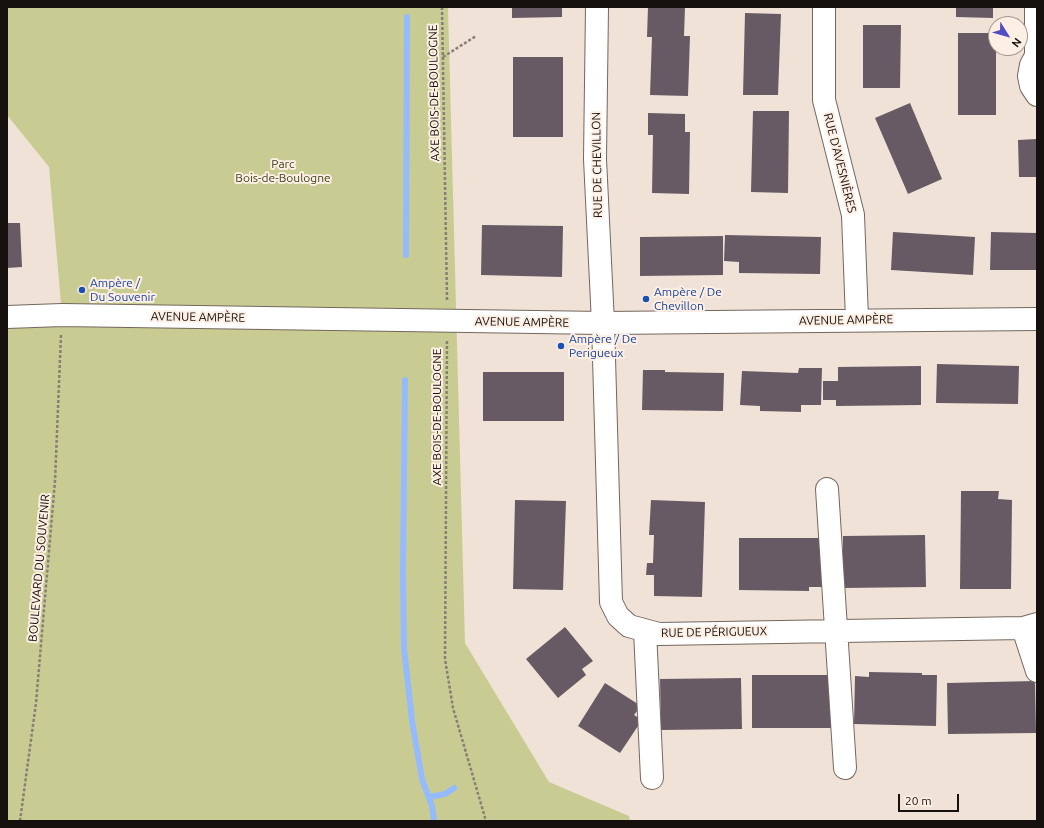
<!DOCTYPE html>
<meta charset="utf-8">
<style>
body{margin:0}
#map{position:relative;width:1044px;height:828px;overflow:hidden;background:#f1e2d7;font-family:Ubuntu,sans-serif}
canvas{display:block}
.frame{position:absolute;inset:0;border:8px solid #16110e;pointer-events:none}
.north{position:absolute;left:988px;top:16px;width:40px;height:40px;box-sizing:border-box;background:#feefe4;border:1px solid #a1968e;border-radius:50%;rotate:127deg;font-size:11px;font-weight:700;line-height:16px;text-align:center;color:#16110e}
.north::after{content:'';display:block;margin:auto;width:14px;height:18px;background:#524cc4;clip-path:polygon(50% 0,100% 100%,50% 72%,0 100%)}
.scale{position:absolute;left:898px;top:794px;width:61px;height:18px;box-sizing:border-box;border:2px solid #16110e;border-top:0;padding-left:5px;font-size:12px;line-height:14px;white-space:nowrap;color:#16110e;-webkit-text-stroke:3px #feefe4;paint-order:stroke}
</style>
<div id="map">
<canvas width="1044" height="828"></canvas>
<div class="frame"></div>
<div class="north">N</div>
<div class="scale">20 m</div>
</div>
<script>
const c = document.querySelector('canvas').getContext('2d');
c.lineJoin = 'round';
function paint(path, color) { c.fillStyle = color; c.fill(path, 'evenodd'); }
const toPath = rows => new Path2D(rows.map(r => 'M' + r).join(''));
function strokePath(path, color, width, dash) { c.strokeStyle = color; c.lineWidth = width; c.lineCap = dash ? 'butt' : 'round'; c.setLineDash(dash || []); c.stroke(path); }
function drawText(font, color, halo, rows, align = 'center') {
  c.font = font + ' Ubuntu,sans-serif'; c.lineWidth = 4; c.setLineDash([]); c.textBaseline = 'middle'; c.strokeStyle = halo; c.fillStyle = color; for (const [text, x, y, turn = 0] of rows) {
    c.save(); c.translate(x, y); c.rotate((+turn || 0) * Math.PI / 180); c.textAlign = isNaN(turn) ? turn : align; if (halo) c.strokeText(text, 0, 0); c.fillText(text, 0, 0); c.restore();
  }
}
paint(toPath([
 [7,7,448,7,465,643,549,782,629,816,630,821,7,821,7,322,62,315,49,167,7,115]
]), '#c9cc92');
strokePath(toPath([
 [406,255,407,17],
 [405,380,403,574,404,648,412,721,422,779,432,806,434,821],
 [429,797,445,794,454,788]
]), '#95bafe', 6);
paint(toPath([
 [512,7,562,7,562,17,512,18],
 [648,7,685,7,684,36,690,36,688,96,650,95,652,37,647,37],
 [956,7,993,7,993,18,956,17],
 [745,13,781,14,778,95,743,95],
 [863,25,901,25,900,88,863,88],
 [958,33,996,33,996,115,958,115],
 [513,57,563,57,563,137,513,137],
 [910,103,942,179,908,194,875,118],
 [753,111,789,111,788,193,751,192],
 [648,113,685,114,685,132,690,132,689,194,652,193,653,135,648,135],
 [1037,139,1037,177,1019,177,1018,140],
 [7,223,20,223,22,267,7,268],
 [482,225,563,226,562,277,481,275],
 [893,232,975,237,973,275,891,270],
 [991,232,1037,233,1037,270,990,270],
 [725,235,821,237,820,274,739,273,739,262,724,261],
 [723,236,723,275,640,276,640,237],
 [937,364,1019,366,1018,404,936,403],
 [921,366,921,405,836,406,836,400,823,400,823,381,838,381,838,367],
 [799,368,822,368,821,405,801,405,801,412,760,411,760,406,740,405,742,371,798,373],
 [643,370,665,370,665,372,724,373,723,411,642,410],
 [483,372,564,372,564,421,483,421],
 [961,491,999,491,998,499,1012,500,1011,589,960,589],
 [515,500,566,501,563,590,513,589],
 [651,500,705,502,702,597,654,596,654,575,646,575,647,563,653,563,654,535,649,535],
 [925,535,926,587,843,588,843,536],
 [739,538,822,538,822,587,809,587,809,591,739,590],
 [565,627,593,661,582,669,586,675,558,698,526,659],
 [869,672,922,673,922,675,937,675,936,726,854,724,855,676,869,677],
 [752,675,834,675,834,728,752,728],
 [741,678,742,729,661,730,660,679],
 [1035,681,1036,733,948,734,947,683],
 [605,683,641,706,634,715,642,720,620,753,578,726]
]), '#675a64');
const minor = toPath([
 [597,7,595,159,603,323,611,602,618,616,629,626,659,634,1023,628,1037,624],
 [824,7,824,100,853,215,857,319],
 [1037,54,1031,65,1029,76,1031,86,1037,95],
 [1036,55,1036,7],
 [7,317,62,315,603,323,1037,319],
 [827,489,845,768],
 [1023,628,1037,671],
 [645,631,652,778]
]);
strokePath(minor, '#74675d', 24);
strokePath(toPath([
 [442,7,447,300],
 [443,57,476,36],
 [447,341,445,659,453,708,486,821],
 [20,821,36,703,55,481,61,335]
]), '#887e77', 2.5, [3, 2]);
strokePath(minor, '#fff', 22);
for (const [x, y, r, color] of [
 [82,290,4,"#1a4fb4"],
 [646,299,4,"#1a4fb4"],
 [561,346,4,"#1a4fb4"]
]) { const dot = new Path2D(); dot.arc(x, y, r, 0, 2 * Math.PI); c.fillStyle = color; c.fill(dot); strokePath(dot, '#feefe4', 1.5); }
drawText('12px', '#16110e', '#feefe4', [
 ["AXE BOIS-DE-BOULOGNE",434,93,-91],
 ["RUE D'AVESNIÈRES",840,163,76],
 ["RUE DE CHEVILLON",597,165,-91],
 ["AVENUE AMPÈRE",198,317,1],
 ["AVENUE AMPÈRE",846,320,-1],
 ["AVENUE AMPÈRE",522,322,1],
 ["AXE BOIS-DE-BOULOGNE",437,417,-90],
 ["BOULEVARD DU SOUVENIR",39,568,-85],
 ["RUE DE PÉRIGUEUX",714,632,-1]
]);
drawText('12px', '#3c3d19', '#feefe4', [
 ["Parc",283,164],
 ["Bois-de-Boulogne",283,178]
]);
drawText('12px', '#164399', '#feefe4', [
 ["Ampère /",90,283],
 ["Du Souvenir",90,297],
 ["Ampère / De",654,292],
 ["Chevillon",654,306],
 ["Ampère / De",569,339],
 ["Perigueux",569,353]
], 'left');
</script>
